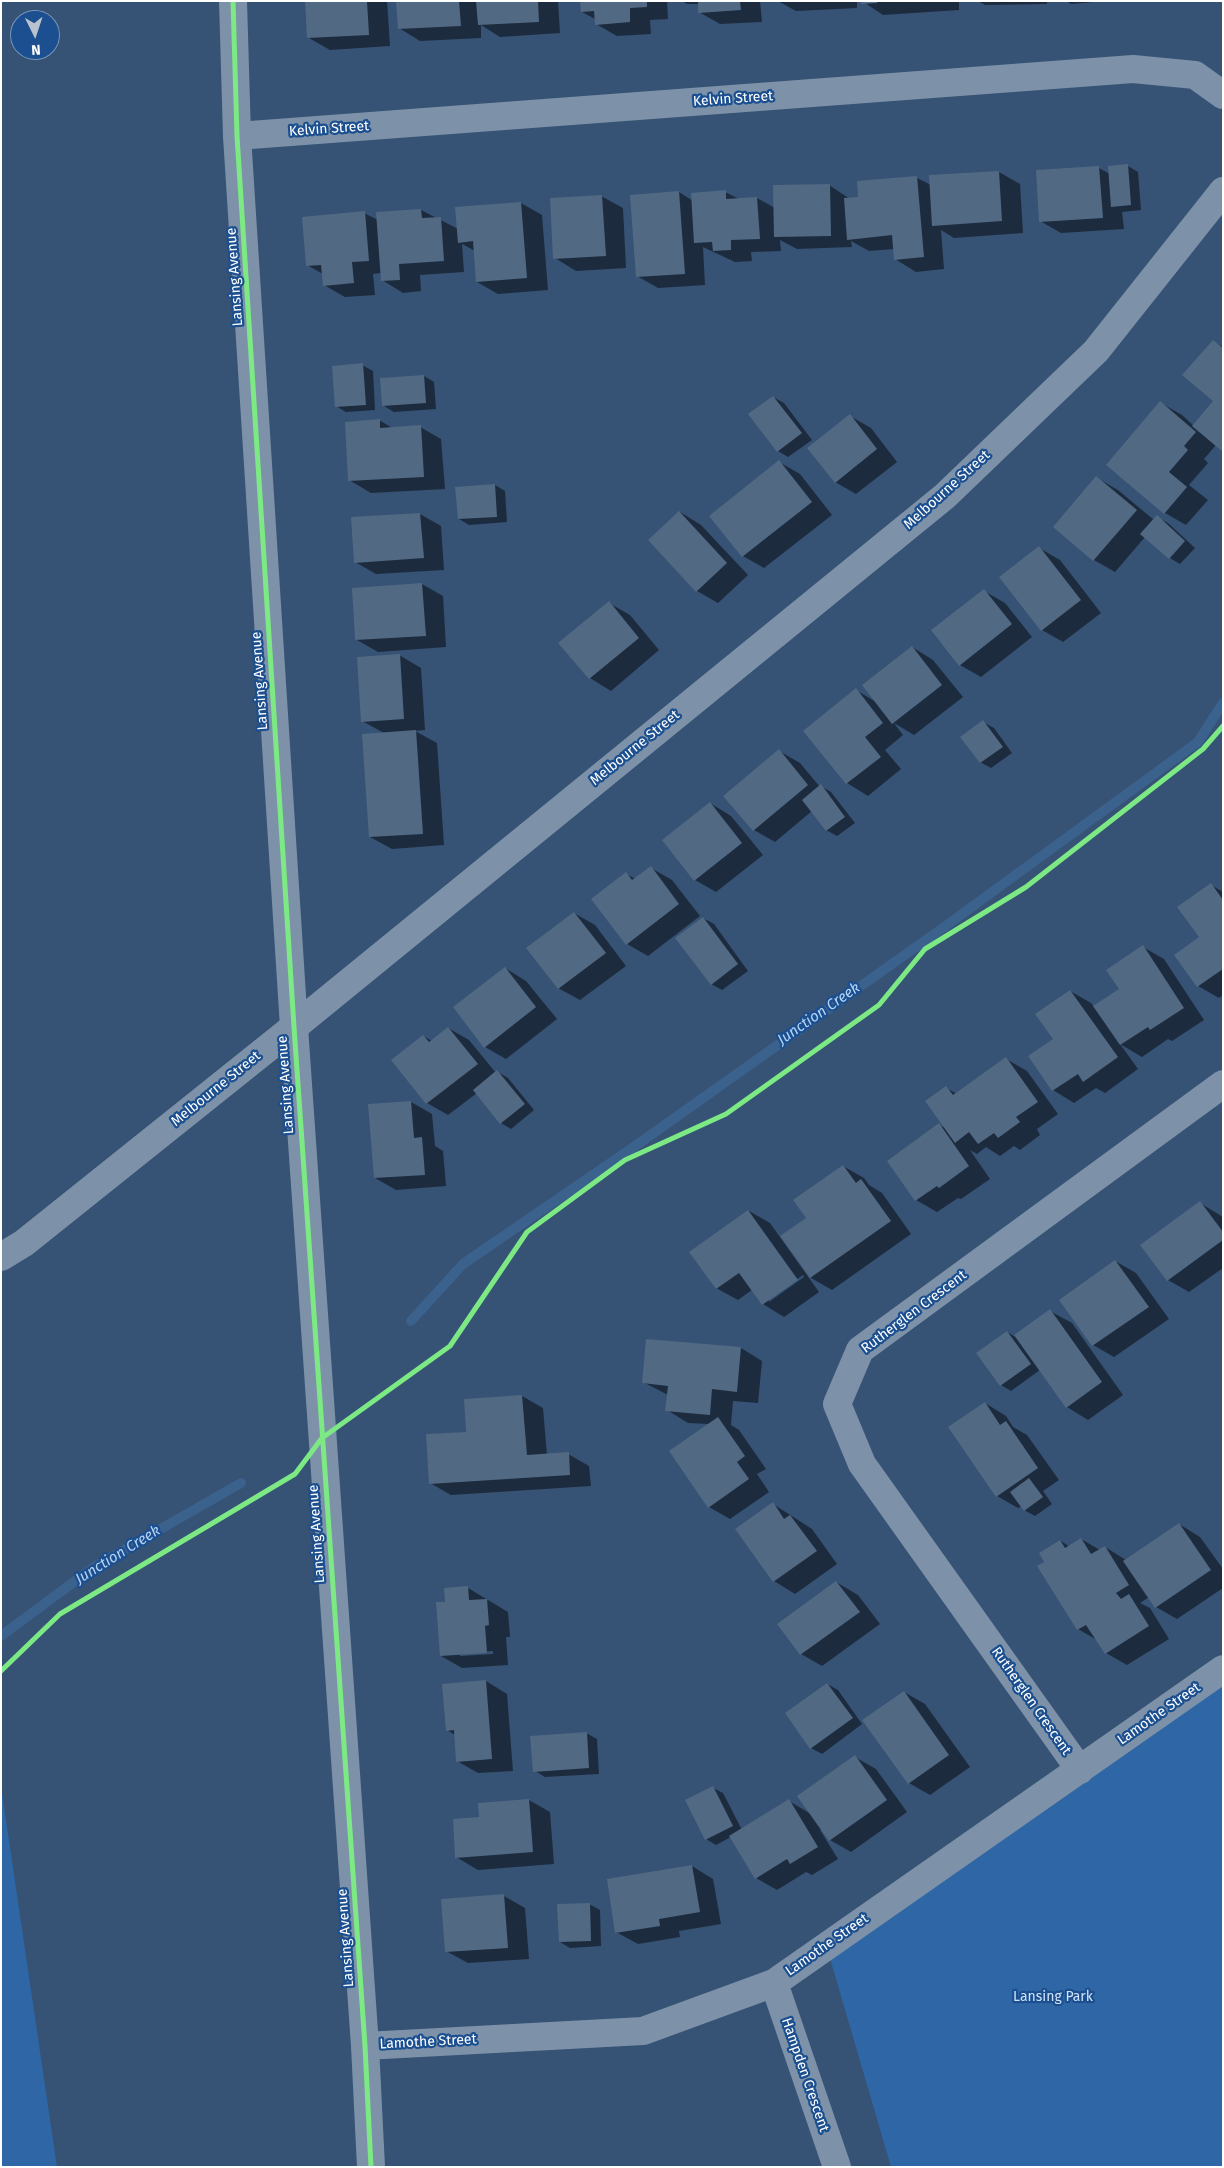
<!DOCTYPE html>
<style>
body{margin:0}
#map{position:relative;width:1224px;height:2168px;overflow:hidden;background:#365274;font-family:"Fira Sans",sans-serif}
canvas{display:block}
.frame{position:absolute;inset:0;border:2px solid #fff;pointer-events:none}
.north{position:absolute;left:10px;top:10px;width:50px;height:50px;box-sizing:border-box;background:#1b4f8f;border:1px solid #7695bc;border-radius:50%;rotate:176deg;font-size:14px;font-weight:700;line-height:20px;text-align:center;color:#fff}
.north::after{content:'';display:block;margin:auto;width:18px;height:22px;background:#b9c2ce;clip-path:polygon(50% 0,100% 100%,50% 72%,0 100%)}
</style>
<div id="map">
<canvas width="1224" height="2168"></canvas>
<div class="frame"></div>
<div class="north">N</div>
</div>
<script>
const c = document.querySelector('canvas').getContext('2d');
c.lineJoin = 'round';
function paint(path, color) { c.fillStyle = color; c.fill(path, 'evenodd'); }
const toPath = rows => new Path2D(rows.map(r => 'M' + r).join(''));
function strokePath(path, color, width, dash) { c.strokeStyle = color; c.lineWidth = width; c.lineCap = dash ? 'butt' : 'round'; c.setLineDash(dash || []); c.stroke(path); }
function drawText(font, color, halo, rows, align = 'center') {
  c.font = font + ' "Fira Sans",sans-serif'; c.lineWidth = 4.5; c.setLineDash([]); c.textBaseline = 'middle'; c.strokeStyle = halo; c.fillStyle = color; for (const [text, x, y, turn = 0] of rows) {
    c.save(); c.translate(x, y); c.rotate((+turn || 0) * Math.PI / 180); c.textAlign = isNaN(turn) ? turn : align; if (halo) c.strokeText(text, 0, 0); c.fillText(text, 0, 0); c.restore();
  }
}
paint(toPath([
 [1223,1667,1223,2167,891,2167,827,1948],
 [1,1786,57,2167,1,2167]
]), '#2f66a5');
paint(toPath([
 [306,1,387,1,390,46,330,50,309,38],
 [398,1,558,1,560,33,500,37,481,25,481,38,420,41,399,28],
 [581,1,667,1,668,19,650,20,651,34,617,36,596,24,595,19,582,12],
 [682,1,760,1,762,22,720,24,699,12,699,4,687,4],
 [778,1,857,1,857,8,796,11],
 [862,1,959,1,959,10,883,15],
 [978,1,1047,1,1047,4,985,5],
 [1066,1,1107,1,1071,4],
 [1128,166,1138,172,1141,210,1122,212,1124,229,1061,233,1040,221,1099,168,1110,174],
 [999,172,1020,184,1023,233,954,238,941,230,944,269,916,272,895,259,894,249,869,251,851,241,852,247,797,249,780,240,781,251,751,252,752,261,735,262,703,247,705,285,658,288,637,276,679,192,693,201,725,192,739,199,757,198,775,208,829,185,850,199,860,198,858,182,917,178,931,185],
 [601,196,623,208,626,268,576,271,555,258],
 [521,203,542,215,548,290,498,294,477,282,475,251,462,244,464,272,420,275,421,291,403,293,382,280,381,273,373,274,375,295,345,297,324,285,323,274,307,265,364,213,378,220,421,210,458,229],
 [1213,341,1223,347,1223,451,1216,445,1204,459,1208,463,1189,485,1208,500,1186,525,1165,513,1108,465,1161,403,1182,415,1194,426,1214,401],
 [362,365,373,371,375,410,346,412,336,406],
 [424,376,434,382,436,409,394,412,384,406],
 [773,397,784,403,812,440,788,457,778,451,750,414],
 [850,416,871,428,897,462,856,494,835,482],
 [379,420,394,429,420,427,441,439,445,489,371,493,349,480],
 [779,462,800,474,832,515,764,568,743,556],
 [1097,478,1118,490,1154,520,1157,517,1168,523,1195,548,1180,564,1170,558,1145,537,1115,572,1094,560],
 [495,485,505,491,507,522,469,525,459,519],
 [680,512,701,525,748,575,718,603,697,591],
 [420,514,441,526,444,570,376,574,355,562],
 [1039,548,1060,560,1101,613,1063,642,1042,630],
 [422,584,443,596,446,647,378,652,357,640,354,589],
 [984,591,1005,603,1032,637,981,677,960,665],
 [609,603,630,615,659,650,611,691,590,678],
 [912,647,933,660,963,697,914,735,894,723,903,735,885,750,901,769,868,796,847,783,804,731,856,690,876,702],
 [399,655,421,668,425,730,415,731,437,743,444,845,392,849,370,837,384,733,362,721],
 [983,722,994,728,1012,753,991,768,980,762],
 [779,751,800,763,820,787,821,786,831,792,855,823,837,836,826,830,812,811,775,842,754,830],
 [710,803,731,816,763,855,716,892,695,880],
 [651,868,672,880,700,916,648,956,627,944,626,874,636,879],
 [1211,885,1223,892,1223,995,1219,998,1198,986,1201,937],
 [574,913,595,925,626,966,580,1000,558,988],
 [703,918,714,924,748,971,722,990,711,984],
 [1143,947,1164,959,1204,1020,1172,1041,1168,1039,1142,1057,1120,1044,1138,1069,1105,1093,1096,1088,1074,1103,1053,1090,1030,1056,1055,1039,1070,991,1091,1003,1094,1007,1121,989],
 [505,968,526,981,557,1019,506,1059,485,1047],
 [448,1028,469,1040,496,1073,498,1072,508,1078,534,1110,511,1129,501,1123,477,1093,448,1115,427,1103,393,1060,423,1036,432,1041],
 [1006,1059,1027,1071,1058,1114,1037,1129,1040,1135,1020,1150,1014,1146,1000,1156,986,1147,977,1154,970,1150,990,1179,961,1199,958,1198,937,1212,916,1200,939,1125,947,1129,946,1088,957,1094],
 [411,1102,432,1114,435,1146,443,1151,446,1186,396,1190,375,1178,370,1105],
 [843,1166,864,1178,869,1185,882,1193,911,1234,832,1290,811,1278,782,1237,808,1218],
 [1200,1203,1223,1217,1223,1268,1189,1292,1168,1280],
 [749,1211,770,1223,819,1292,784,1317,763,1304,752,1290,738,1300,716,1288],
 [803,1275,804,1277,769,1302,769,1299],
 [1115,1261,1136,1273,1169,1319,1114,1357,1093,1345],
 [1050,1311,1072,1323,1123,1395,1088,1420,1067,1407,1040,1370,1011,1391,1001,1385,1007,1332,1019,1339],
 [741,1348,762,1361,758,1403,733,1401,731,1425,739,1430,766,1469,757,1474,769,1492,730,1519,709,1507,709,1424,688,1423,667,1410,668,1395,643,1382],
 [522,1396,543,1408,547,1455,568,1454,589,1466,591,1486,451,1495,430,1483,467,1433,465,1400],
 [985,1403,1006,1416,1013,1427,1027,1435,1059,1480,1043,1491,1052,1504,1035,1516,1024,1510,1022,1506,1018,1508,997,1496,950,1427],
 [773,1504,812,1529,837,1564,795,1594,774,1581,736,1530],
 [1179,1524,1200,1537,1223,1569,1223,1588,1177,1619,1156,1607,1149,1597,1140,1603,1150,1608,1169,1639,1127,1665,1106,1653,1097,1640,1078,1629,1046,1562,1061,1541,1070,1547,1081,1539,1100,1550,1105,1547,1126,1560],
 [836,1582,858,1595,880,1624,822,1666,801,1654,779,1624],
 [468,1588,508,1612,510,1637,506,1637,508,1665,462,1668,441,1656,446,1603,445,1589],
 [493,1651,493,1654,460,1656,460,1654],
 [486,1681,507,1694,513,1771,478,1773,457,1761,455,1735,447,1730],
 [827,1684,838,1690,862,1724,822,1754,811,1748],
 [904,1692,925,1704,970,1767,930,1795,909,1783],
 [586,1733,597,1739,599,1774,545,1777,535,1771],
 [855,1757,876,1769,907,1812,851,1852,830,1840,822,1828,820,1830,838,1859,812,1875,806,1872,777,1890,756,1878,731,1837,716,1845,706,1839,713,1788,723,1793,742,1830,789,1801,811,1814],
 [529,1800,550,1812,554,1864,478,1870,456,1857,480,1818],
 [692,1866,713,1879,721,1924,679,1931,680,1937,638,1944,616,1932],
 [504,1896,525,1908,529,1959,468,1963,446,1951],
 [589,1904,600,1910,601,1946,570,1948,560,1942]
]), '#0007');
strokePath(toPath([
 [411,1321,463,1264,631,1149,947,925,1198,742,1223,703],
 [1,1636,94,1567,241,1483]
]), '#3b618d', 10);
paint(toPath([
 [305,1,367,1,369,35,307,38],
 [396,1,459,1,461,26,398,29],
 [476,1,538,1,539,22,478,25],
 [580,1,647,1,647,7,630,8,630,22,595,25,594,11,581,12],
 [698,1,740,1,741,10,698,13],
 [861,1,877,1,877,3,861,4],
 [1128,164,1131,205,1111,207,1108,166],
 [1099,166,1103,218,1039,222,1036,170],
 [999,171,1002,221,932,226,929,175],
 [917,176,924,257,894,260,892,235,847,240,844,198,858,197,857,181],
 [830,184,831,236,774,237,773,185],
 [726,190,726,199,757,197,760,239,731,240,731,250,713,251,712,242,694,243,691,193],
 [679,191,685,274,636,277,630,195],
 [602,195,606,256,553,259,550,198],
 [521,202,527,278,476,282,473,241,458,243,455,207],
 [421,209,422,218,441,217,444,261,399,264,400,280,381,281,376,212],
 [365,211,369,261,352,262,354,283,323,286,321,265,306,266,302,217],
 [1213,340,1223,348,1223,452,1192,426,1213,401,1182,375],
 [363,363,366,405,335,407,332,366],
 [424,375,426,403,382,406,380,378],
 [773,396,802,433,777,452,748,414],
 [1160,401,1196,432,1184,446,1188,450,1169,472,1187,487,1164,514,1106,465],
 [850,414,877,449,835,483,807,448],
 [380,419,380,428,421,425,424,477,348,481,345,422],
 [779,460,812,502,742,557,709,516],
 [1096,476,1137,510,1093,561,1053,527],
 [495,484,497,517,458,519,455,487],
 [679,511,727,563,696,592,648,540],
 [420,513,424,558,354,563,351,517],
 [1157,515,1185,541,1169,559,1140,534],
 [1039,546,1081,600,1041,631,999,577],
 [422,583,426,636,355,640,352,588],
 [984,589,1012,624,959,666,931,630],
 [609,601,639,638,589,679,558,643],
 [912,646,942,685,892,724,862,685],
 [400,654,404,719,361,722,357,657],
 [856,688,883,723,865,737,881,757,846,784,803,731],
 [983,720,1003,747,980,763,960,737],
 [416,730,423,834,369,837,362,734],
 [779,749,808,785,753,831,723,796],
 [821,784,845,817,826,831,802,800],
 [710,802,742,843,694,881,662,840],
 [651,866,679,904,626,945,591,899,626,872,632,880],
 [1211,883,1223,900,1223,969,1197,987,1174,955,1199,937,1177,907],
 [574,912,606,953,558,989,526,948],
 [703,917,738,964,711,985,675,938],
 [1143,945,1184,1008,1150,1030,1148,1027,1120,1045,1093,1006,1119,989,1106,970],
 [505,967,536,1007,484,1048,453,1007],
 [1070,990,1118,1057,1083,1082,1078,1074,1052,1091,1028,1056,1053,1039,1035,1014],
 [448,1027,478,1064,426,1104,391,1060,423,1035,429,1042],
 [1006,1057,1038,1102,1016,1117,1020,1122,998,1138,994,1133,978,1144,969,1132,955,1143,925,1101,946,1086,953,1095],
 [497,1070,525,1104,500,1124,473,1090],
 [411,1101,414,1138,422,1137,425,1175,374,1178,368,1104],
 [939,1123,969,1166,939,1188,937,1186,915,1201,887,1161],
 [843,1165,856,1183,861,1179,891,1221,810,1278,780,1236,806,1218,793,1200],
 [1200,1201,1223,1232,1223,1240,1167,1281,1140,1245],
 [748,1210,798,1280,762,1305,739,1273,716,1289,689,1252],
 [1115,1260,1149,1307,1092,1346,1059,1300],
 [1050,1309,1102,1382,1066,1408,1014,1335],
 [1007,1331,1031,1364,1000,1386,976,1353],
 [646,1339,741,1347,737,1392,712,1389,710,1415,665,1411,668,1386,642,1383],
 [522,1395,527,1455,569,1452,570,1475,429,1484,426,1434,466,1432,464,1399],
 [985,1402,1000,1425,1006,1421,1038,1468,996,1497,948,1427],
 [718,1417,745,1456,737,1462,749,1479,708,1508,669,1451],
 [1029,1478,1043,1497,1024,1511,1010,1492],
 [773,1502,784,1519,790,1515,817,1551,773,1582,735,1529],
 [1179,1523,1211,1570,1155,1608,1123,1561],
 [1081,1538,1091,1554,1105,1546,1129,1585,1116,1593,1121,1599,1129,1594,1149,1626,1105,1654,1086,1625,1077,1630,1037,1566,1044,1562,1039,1553,1060,1540,1065,1548],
 [836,1581,860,1612,800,1655,777,1624],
 [468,1586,469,1600,487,1599,489,1625,485,1626,487,1653,440,1656,436,1602,445,1602,444,1588],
 [486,1680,492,1759,456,1762,454,1730,446,1731,442,1684],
 [827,1683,853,1718,810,1749,785,1713],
 [904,1691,949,1755,908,1784,862,1720],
 [587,1732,589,1768,533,1772,530,1736],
 [855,1755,887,1800,829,1841,797,1796],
 [713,1786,733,1826,705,1840,685,1800],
 [529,1799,533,1852,455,1858,453,1819,479,1817,478,1803],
 [789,1799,818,1847,790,1864,787,1859,755,1879,729,1836],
 [692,1865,700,1912,659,1919,660,1926,615,1933,607,1879],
 [504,1894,508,1948,445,1952,441,1899],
 [590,1903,591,1941,559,1942,557,1904]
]), '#526984');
strokePath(toPath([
 [237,136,1133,69,1195,75,1223,95],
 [1,1257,24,1243,294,1027,945,496,1096,351,1223,191],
 [1080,1770,862,1464,837,1404,860,1350,1223,1084],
 [774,1983,837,2167],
 [365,2046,643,2031,774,1983,1223,1669]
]), '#7d92a8', 28);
strokePath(toPath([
 [233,1,237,136,294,1027,365,2046,371,2167]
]), '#7d92a8', 28);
strokePath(toPath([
 [233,1,237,136,294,1027,365,2046,371,2167],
 [1,1671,60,1614,295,1474,322,1438,450,1346,527,1232,625,1160,726,1114,879,1005,925,949,1026,887,1203,749,1223,726]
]), '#7ce984', 5);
drawText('14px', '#fff', '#1b4f8f', [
 ["Kelvin Street",733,99,-4],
 ["Kelvin Street",329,129,-4],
 ["Lansing Avenue",235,277,-94],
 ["Melbourne Street",947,490,-42],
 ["Lansing Avenue",260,681,-94],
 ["Melbourne Street",635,748,-39],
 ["Lansing Avenue",286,1085,-94],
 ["Melbourne Street",216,1089,-39],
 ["Rutherglen Crescent",914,1312,-37],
 ["Lansing Avenue",317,1534,-94],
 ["Rutherglen Crescent",1031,1701,55],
 ["Lamothe Street",1159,1714,-35],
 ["Lansing Avenue",346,1938,-94],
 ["Lamothe Street",827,1945,-35],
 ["Lamothe Street",428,2042,-3],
 ["Hampden Crescent",805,2075,71]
]);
drawText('14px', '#cfe3fa', '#1b4f8f', [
 ["Lansing Park",1053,1997]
]);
drawText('italic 15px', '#b5d3f5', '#1b4f8f', [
 ["Junction Creek",819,1014,-35],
 ["Junction Creek",118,1555,-32]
]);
</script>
